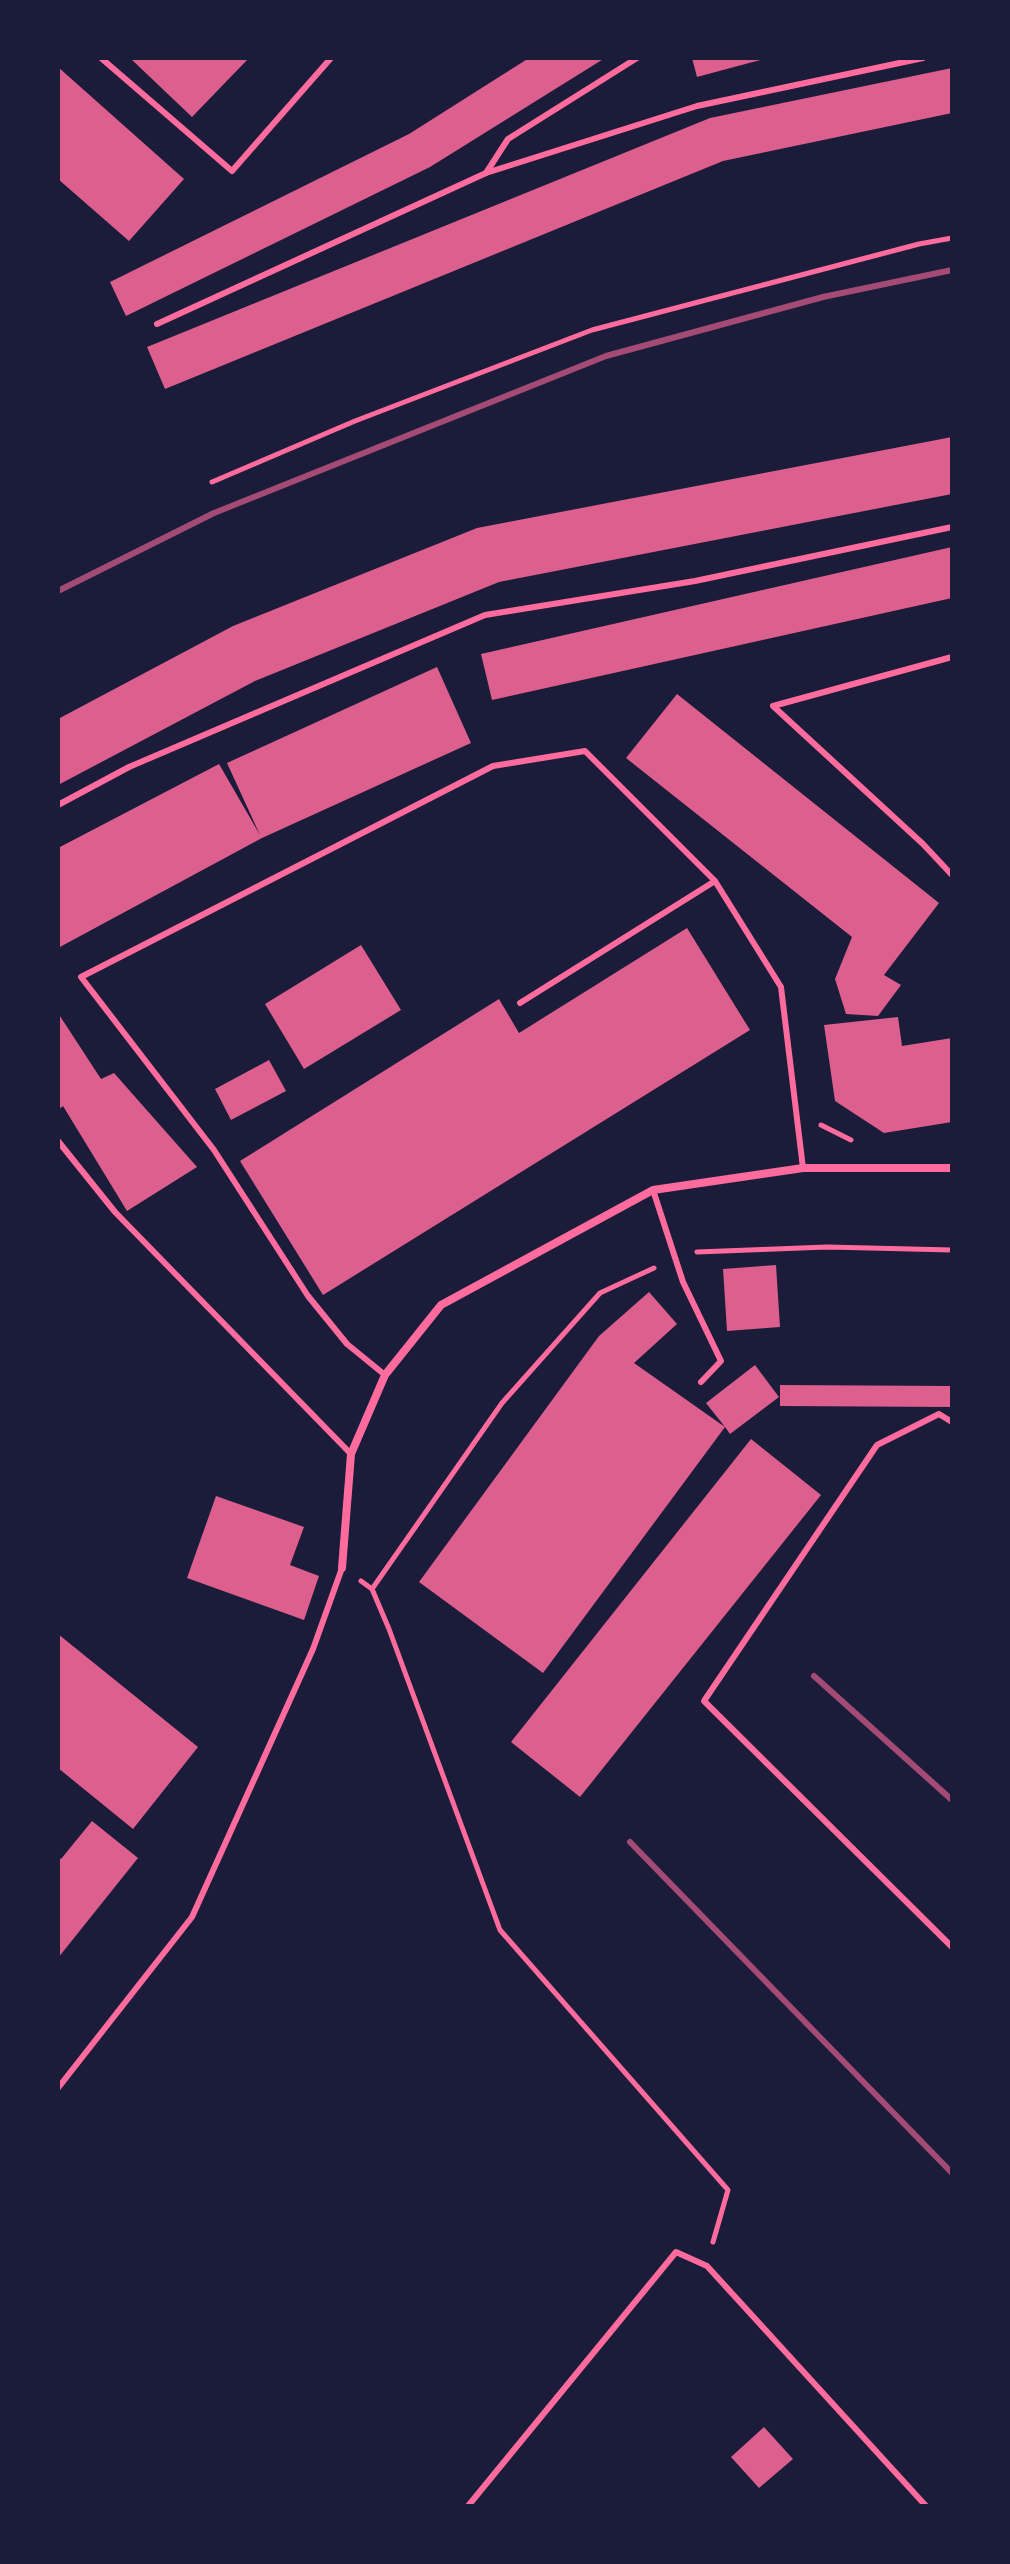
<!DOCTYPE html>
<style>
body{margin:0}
#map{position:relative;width:1010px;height:2564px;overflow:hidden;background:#1b1b3a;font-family:Roboto,sans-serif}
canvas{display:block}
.frame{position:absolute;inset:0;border:60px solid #1b1b3a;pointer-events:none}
</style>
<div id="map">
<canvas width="1010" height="2564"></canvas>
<div class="frame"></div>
</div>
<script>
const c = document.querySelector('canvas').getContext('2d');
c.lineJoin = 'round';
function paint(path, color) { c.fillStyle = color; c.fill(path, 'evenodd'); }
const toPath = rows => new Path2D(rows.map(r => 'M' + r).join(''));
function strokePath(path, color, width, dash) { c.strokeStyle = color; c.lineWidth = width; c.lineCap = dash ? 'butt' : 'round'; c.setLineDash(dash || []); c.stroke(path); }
paint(toPath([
 [130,58,249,58,192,117],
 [529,58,605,58,430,167,126,316,110,282,409,134],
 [692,58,764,58,764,59,697,77],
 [58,67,184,179,129,241,58,179],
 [952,68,952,113,723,161,165,389,147,347,710,118],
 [952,437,952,494,499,582,255,681,58,785,58,719,233,626,477,528],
 [952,547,952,598,492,700,481,654],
 [437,667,471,743,262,838,58,948,58,848,219,764,260,835,227,763],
 [677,694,939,903,884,975,901,985,878,1016,846,1014,835,979,852,937,626,758],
 [687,928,750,1030,323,1295,240,1161,499,999,519,1033],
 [361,945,401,1010,304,1069,265,1004],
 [58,1013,101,1079,114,1073,197,1167,127,1211,63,1106,58,1110],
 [898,1017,902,1046,952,1038,952,1122,884,1133,835,1101,824,1025],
 [269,1060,286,1091,231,1120,215,1089],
 [776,1265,780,1327,727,1331,723,1269],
 [649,1292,677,1324,634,1363,725,1427,706,1403,755,1365,779,1397,730,1434,725,1427,543,1673,419,1582,599,1336],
 [780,1385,952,1386,952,1407,780,1406],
 [751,1439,821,1495,580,1797,511,1742],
 [216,1496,304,1527,290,1565,319,1576,304,1620,187,1578],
 [58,1634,198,1747,133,1829,58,1768],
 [92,1821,138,1858,58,1958,58,1857,61,1859],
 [764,2427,793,2459,759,2488,731,2457]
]), '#dd5f8e');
strokePath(toPath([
 [212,482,355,421,592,330,919,244,952,238],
 [821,1125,851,1140],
 [697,1252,827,1247,952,1250],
 [361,1581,372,1589,389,1629,500,1930,728,2190,713,2242],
 [372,1589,502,1403,600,1293,654,1268]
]), '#ff6b9d', 5);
strokePath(toPath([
 [101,58,232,171,331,58],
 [486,173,508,139,637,58],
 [157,324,486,173,697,106,923,58],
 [952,657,773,706,923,844,952,875],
 [58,805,129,767,485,615,695,581,952,527],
 [520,1003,715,881,781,987,803,1168],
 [58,1141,115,1212,351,1454],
 [653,1190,683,1282,721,1361,701,1382],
 [385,1375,347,1344,308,1296,214,1150,81,977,493,766,585,751,715,881],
 [952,1422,939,1414,877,1445,704,1701,952,1947],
 [58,2088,192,1917,313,1649,342,1568],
 [468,2506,676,2252,707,2266,926,2506]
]), '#ff6b9d', 6);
strokePath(toPath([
 [342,1568,351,1454,385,1375,441,1305,653,1190,803,1168,952,1168]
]), '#ff6b9d', 8);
strokePath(toPath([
 [58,591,214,513,606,356,823,297,952,270],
 [814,1676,952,1800],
 [630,1842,952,2173]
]), '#a44b75', 6);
</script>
